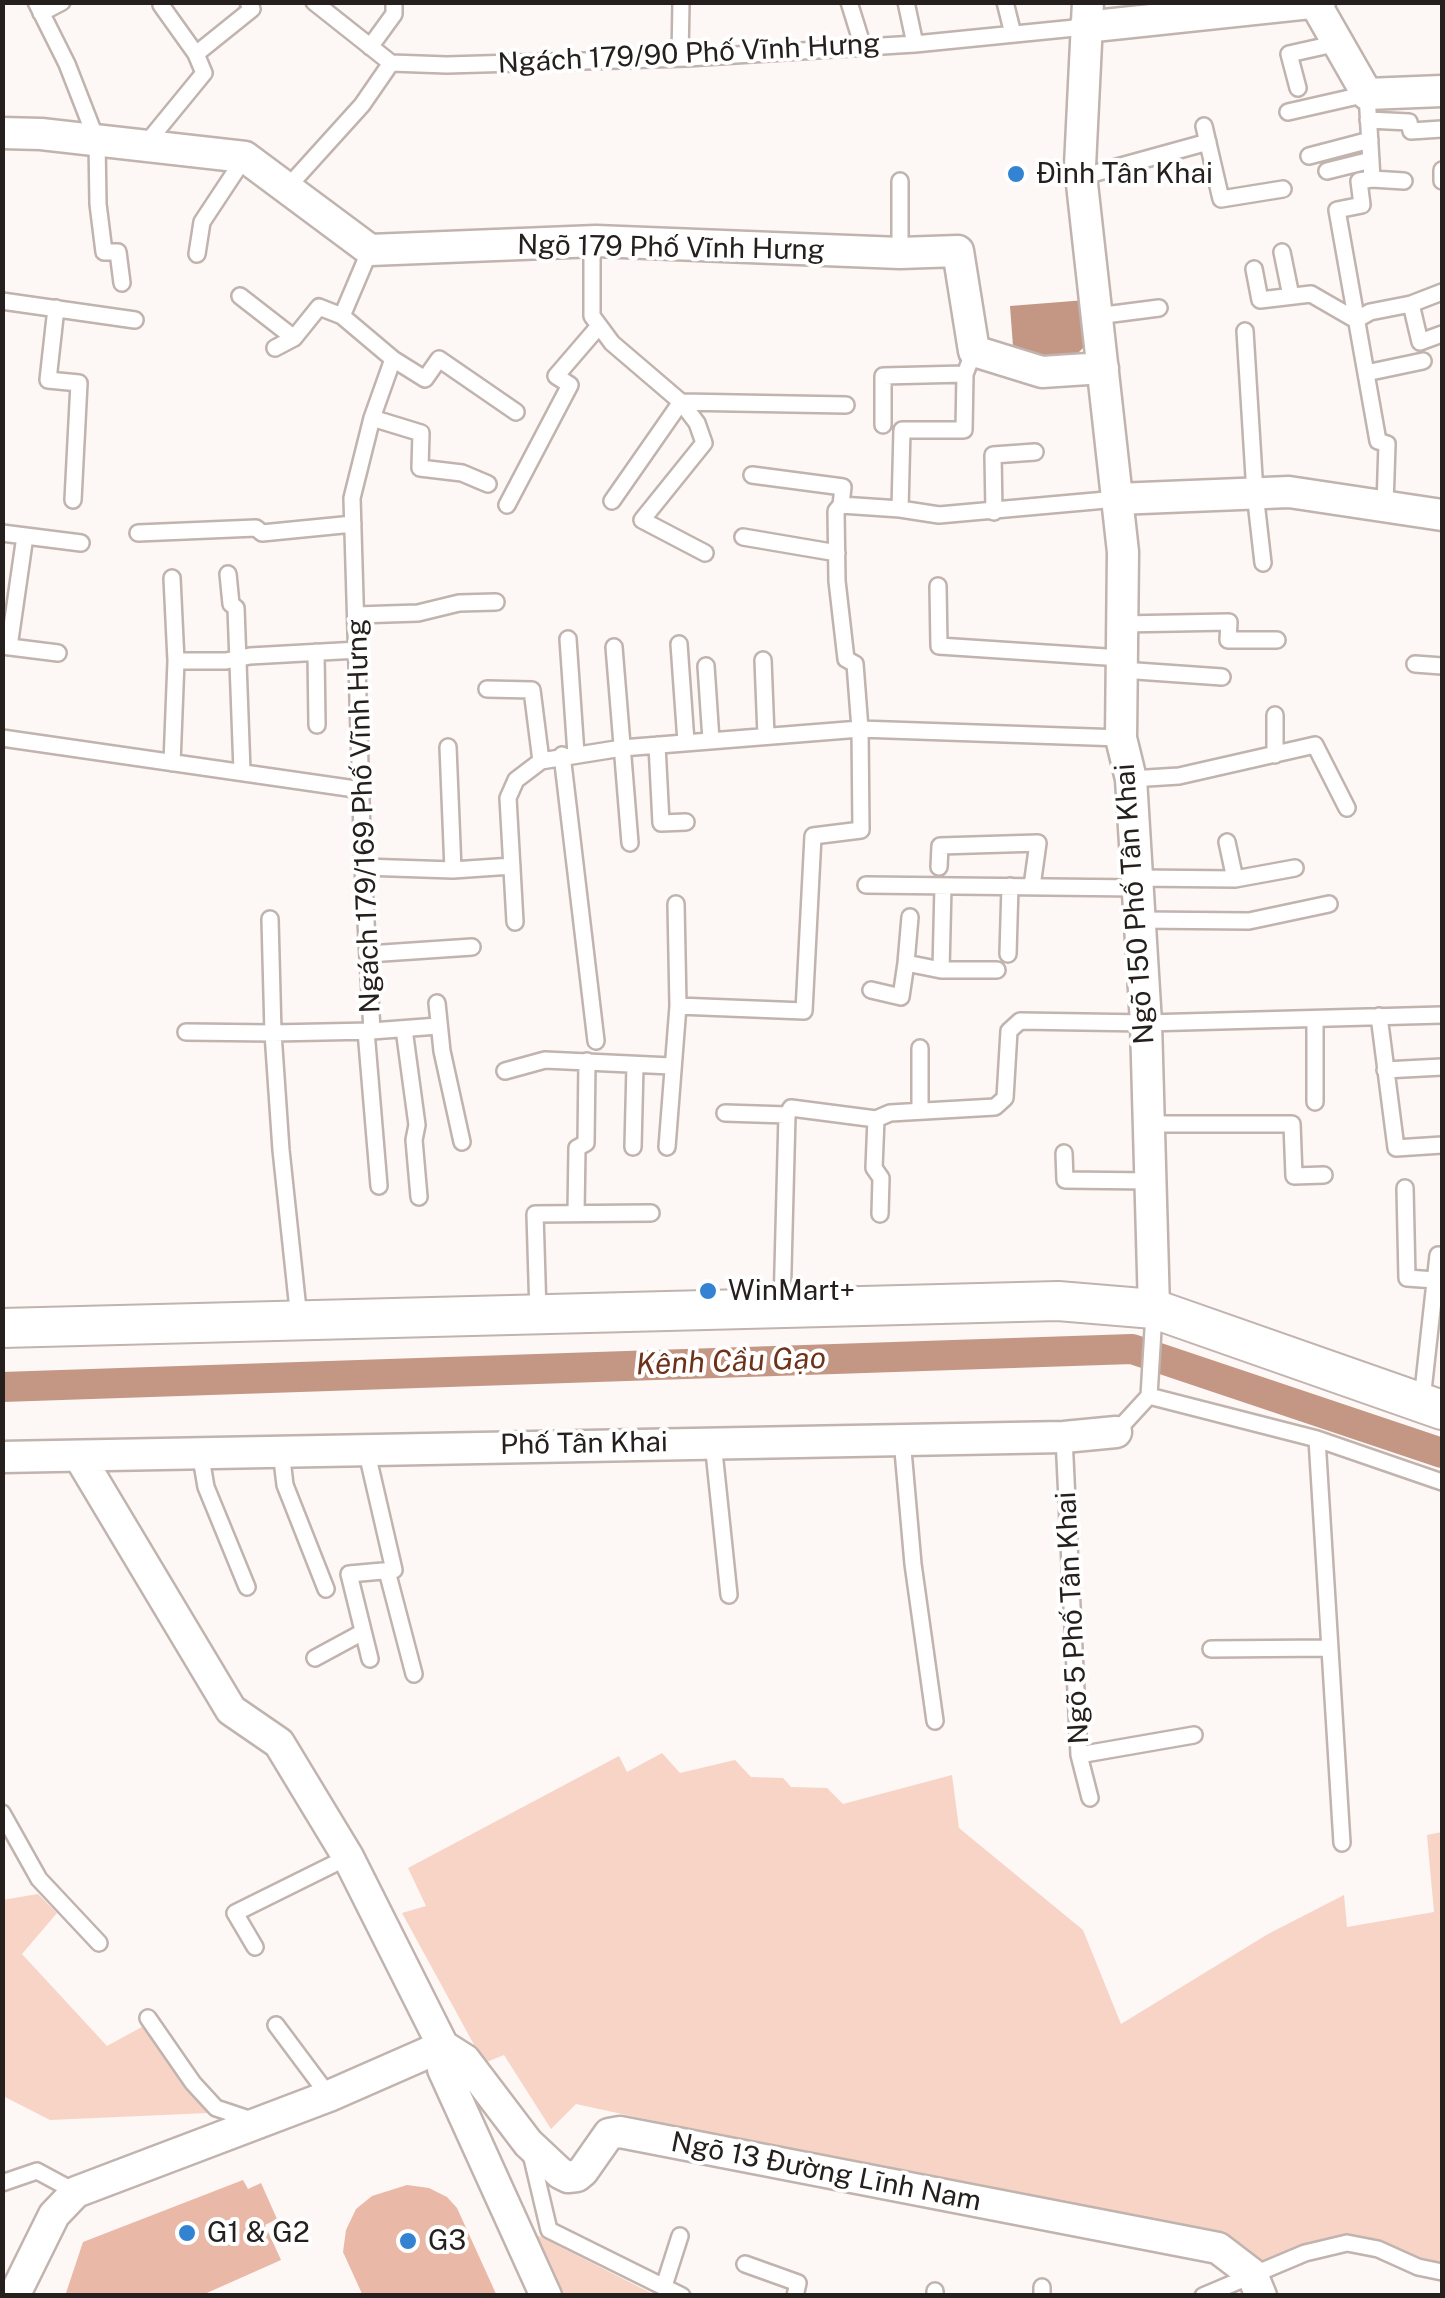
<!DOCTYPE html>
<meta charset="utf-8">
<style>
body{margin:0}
#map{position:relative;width:1445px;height:2298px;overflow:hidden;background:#fdf7f5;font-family:"Public Sans",sans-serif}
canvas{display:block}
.frame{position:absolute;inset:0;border:5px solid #25201e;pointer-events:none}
</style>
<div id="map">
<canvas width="1445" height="2298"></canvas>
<div class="frame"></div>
</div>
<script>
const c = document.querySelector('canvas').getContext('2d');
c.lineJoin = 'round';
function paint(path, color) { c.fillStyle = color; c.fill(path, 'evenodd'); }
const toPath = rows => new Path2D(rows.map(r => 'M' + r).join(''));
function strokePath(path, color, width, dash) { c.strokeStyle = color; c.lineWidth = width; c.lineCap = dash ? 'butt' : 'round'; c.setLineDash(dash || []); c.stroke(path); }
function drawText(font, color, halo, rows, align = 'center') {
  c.font = font + ' "Public Sans",sans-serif'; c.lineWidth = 8; c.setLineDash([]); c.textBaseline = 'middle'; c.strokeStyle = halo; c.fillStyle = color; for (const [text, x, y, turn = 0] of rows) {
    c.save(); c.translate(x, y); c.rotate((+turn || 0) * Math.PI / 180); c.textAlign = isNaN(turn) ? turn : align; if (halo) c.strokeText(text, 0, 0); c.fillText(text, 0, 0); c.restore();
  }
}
paint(toPath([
 [662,1753,680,1773,735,1760,751,1777,783,1778,791,1787,827,1788,843,1804,952,1775,959,1828,1083,1930,1121,2024,1268,1934,1344,1895,1347,1927,1434,1912,1427,1835,1442,1832,1442,2269,1344,2238,1252,2268,1221,2244,576,2104,551,2129,504,2055,484,2063,402,1913,426,1906,408,1868,619,1756,627,1772],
 [38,1894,57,1913,22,1954,107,2046,151,2022,208,2113,50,2120,3,2096,2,1900],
 [533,2233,655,2295,562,2295]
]), '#f8d4c6');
paint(toPath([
 [1086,300,1088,343,1072,359,1036,360,1013,346,1010,306]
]), '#c49684');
strokePath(toPath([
 [2,1387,1132,1349,1442,1453]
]), '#c49684', 30);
paint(toPath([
 [243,2180,248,2189,261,2183,277,2219,265,2225,281,2260,200,2296,65,2296,83,2242],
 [407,2185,429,2188,447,2197,457,2208,497,2296,363,2296,343,2252,346,2230,356,2209,372,2196]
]), '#e9b8a6');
const service = toPath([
 [36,2,67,64,97,141,98,204,104,252,118,252,122,283],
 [314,2,391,63,447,65,687,58,915,44,1085,27],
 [849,2,863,47],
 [906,2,915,44],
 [1005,2,1013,34],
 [161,5,196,54],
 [41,13,62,2],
 [370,47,394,14,394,2],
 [680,58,681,2],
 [1298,88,1289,54,1338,43],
 [1288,112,1367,94,1372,179,1404,181],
 [1368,120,1409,122,1411,131,1442,129],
 [1204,126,1221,199,1283,189],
 [145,145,204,73,196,54,252,9,248,2],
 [1309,156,1370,140],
 [1442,170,1442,181],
 [1327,171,1371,160],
 [1081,177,1208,142],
 [1372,179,1359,181,1362,205,1337,210,1378,441,1387,444,1385,506],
 [900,181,900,253],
 [286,189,362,105,391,63],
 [592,242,592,316,612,343,681,402,697,423,704,443,642,520,705,553],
 [1282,252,1291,296],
 [197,254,202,222,245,157],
 [1254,269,1260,300,1311,294,1356,320],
 [240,296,294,338],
 [2,301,135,320],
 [1411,304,1420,342,1442,334],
 [56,308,48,380,79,383,73,500],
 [1097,316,1159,308],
 [1356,320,1370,312,1411,304,1442,292],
 [1245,331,1255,493,1263,563],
 [275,348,294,338,319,307,342,316],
 [393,359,425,379,439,359,516,412],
 [1366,373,1423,361],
 [372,418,421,433,420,468,462,473,488,484],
 [883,425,883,376,965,374],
 [612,501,681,402,846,405],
 [507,505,570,385,556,376,599,326],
 [841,505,900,509,939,515,1117,499],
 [900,509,902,430,964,430,965,374,974,351],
 [994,512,993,455,1035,452],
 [2,533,81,543],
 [138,533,256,528,262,533,353,524],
 [743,537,837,553],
 [228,574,231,604,236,608,242,771],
 [938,586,939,646,1121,658],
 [357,615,418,613,459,603,496,602],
 [1122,624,1229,622,1228,640,1277,640],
 [568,639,576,754],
 [679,644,686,742],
 [2,646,58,653],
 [9,647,25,536],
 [614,647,630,843],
 [316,652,317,725],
 [763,660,766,736],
 [176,661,226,661,250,656,358,650],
 [1415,664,1442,666],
 [706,666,711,740],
 [1122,670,1222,677],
 [487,689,532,690,541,761],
 [2,738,362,790],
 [657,745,661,823,686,822],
 [448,747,453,870],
 [562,755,596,1041],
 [1275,755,1275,715],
 [172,763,176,661,172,578],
 [1131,779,1179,776,1315,745,1347,808],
 [1227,842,1235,879],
 [363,867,453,870,512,866],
 [939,867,940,846,1038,843,1032,886],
 [1137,878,1235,879,1295,868],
 [866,885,1137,888],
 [1139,920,1249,921,1329,904],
 [515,922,508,798,516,780,541,761,622,748,860,729,1121,738],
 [368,954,472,947],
 [1008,954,1010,886],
 [906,963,910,917],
 [941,970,997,970],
 [871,990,901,997,906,963,941,970,943,886],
 [437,1003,442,1051,462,1142],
 [678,1006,804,1011,813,836,861,830,860,729,855,664,846,659,837,581,836,511,841,505,843,487,752,475],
 [1379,1016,1396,1148,1442,1145],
 [1315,1019,1315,1102],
 [404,1029,417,1125,414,1140,419,1197],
 [366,1031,379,1186],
 [372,1031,438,1026],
 [186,1032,273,1033,270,919],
 [1385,1070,1442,1067],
 [505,1071,545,1060,671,1066],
 [920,1111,920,1048],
 [725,1113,787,1115],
 [876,1119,874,1168,881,1178,880,1214],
 [1149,1124,1292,1124,1294,1176,1324,1175],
 [633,1147,635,1066],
 [667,1147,678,1006,676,904],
 [1064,1153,1065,1180,1150,1181],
 [1405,1188,1407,1278,1435,1280],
 [576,1213,577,1148,586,1143,587,1061],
 [782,1307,787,1115,791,1108,876,1119,890,1113,995,1107,1005,1098,1009,1031,1020,1021,1146,1023,1442,1015],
 [538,1313,535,1214,651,1213],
 [299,1319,281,1150,273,1033,372,1031,363,867,352,498,372,418,393,359,342,316,370,250],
 [1149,1396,1317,1439,1442,1482],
 [1422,1400,1438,1255,1442,1256],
 [1116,1432,1149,1396,1154,1313],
 [1064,1437,1079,1755,1090,1798],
 [902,1439,913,1564,935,1721],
 [1317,1439,1342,1843],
 [713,1442,729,1595],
 [366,1449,394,1570,349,1574,370,1659],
 [281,1451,285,1485,326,1589],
 [200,1452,206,1487,247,1587],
 [387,1571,414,1674],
 [1211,1649,1329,1648],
 [315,1658,363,1632],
 [1079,1755,1194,1735],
 [2,1813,39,1879,99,1943],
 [255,1947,235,1913,348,1857],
 [148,2018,193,2083,216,2108,255,2121],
 [276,2025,329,2096],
 [531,2154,549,2230,682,2296],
 [2,2183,37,2171,76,2192],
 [745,2264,798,2283,795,2296],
 [664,2286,680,2236],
 [1042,2287,1042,2296],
 [935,2291,935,2296],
 [1203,2296,1305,2253,1347,2243,1378,2249,1418,2267,1442,2272]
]);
const minor = toPath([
 [1088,2,1080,166,1123,552,1121,738,1131,779,1146,1023,1154,1309],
 [1315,3,1367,94,1442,91],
 [1085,27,1320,2],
 [2,133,41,134,245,157,370,250,596,241,900,253,958,251,974,351,1042,372,1103,368],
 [1117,499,1289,492,1442,515],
 [79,1456,231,1710,279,1743,348,1857,443,2046,443,2069,546,2296],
 [2,1457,1064,1437,1116,1432],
 [443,2046,465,2060,528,2143,560,2173,568,2177,577,2176,583,2171,609,2134,620,2132,1218,2248,1252,2274,1261,2296],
 [14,2296,54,2215,76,2192,329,2096,443,2046]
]);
const tertiary = toPath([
 [2,1328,1058,1301,1154,1309,1442,1410]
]);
strokePath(service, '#c1b3ae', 20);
strokePath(minor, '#c1b3ae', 35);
strokePath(tertiary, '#c1b3ae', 42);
strokePath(service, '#fff', 15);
strokePath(minor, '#fff', 30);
strokePath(tertiary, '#fff', 38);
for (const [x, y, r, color] of [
 [1016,174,10,"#3383d2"],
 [708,1291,10,"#3383d2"],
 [187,2233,10,"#3383d2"],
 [408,2241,10,"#3383d2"]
]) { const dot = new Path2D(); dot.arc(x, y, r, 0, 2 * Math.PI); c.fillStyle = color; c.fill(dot); strokePath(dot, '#fff', 4); }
drawText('28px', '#25201e', '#fff', [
 ["Ngách 179/90 Phố Vĩnh Hưng",689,54,-3],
 ["Ngõ 179 Phố Vĩnh Hưng",671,248,1],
 ["Ngách 179/169 Phố Vĩnh Hưng",364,816,-92],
 ["Ngõ 150 Phố Tân Khai",1135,904,-94],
 ["Phố Tân Khai",584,1444,-1],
 ["Ngõ 5 Phố Tân Khai",1073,1618,-93],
 ["Ngõ 13 Đường Lĩnh Nam",826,2172,11]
]);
drawText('28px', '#25201e', '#fff', [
 ["Đình Tân Khai",1036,174],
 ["WinMart+",728,1291],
 ["G1 & G2",207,2233],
 ["G3",428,2241]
], 'left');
drawText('italic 30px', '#6d321a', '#fff', [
 ["Kênh Cầu Gạo",731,1362,-2]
]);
</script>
